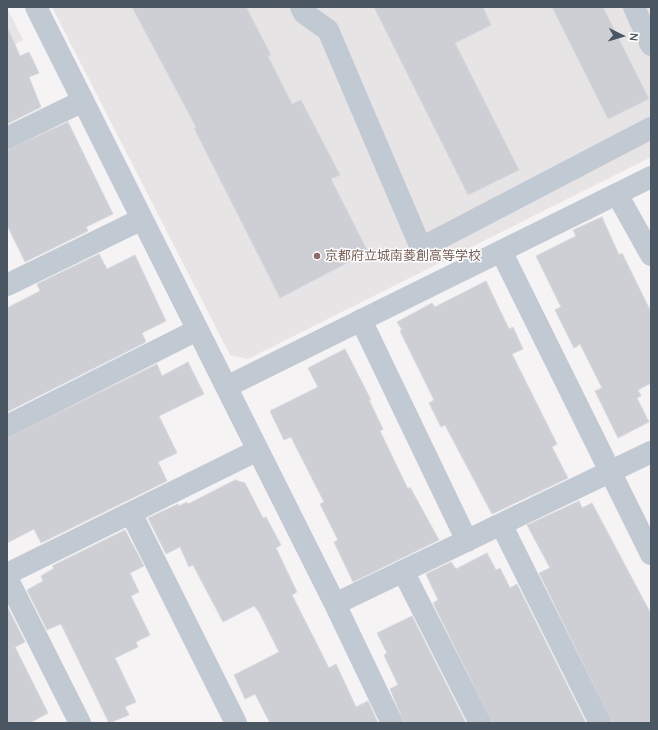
<!DOCTYPE html>
<meta charset="utf-8">
<style>
body{margin:0}
#map{position:relative;width:658px;height:730px;overflow:hidden;background:#f5f3f3;font-family:Manrope,sans-serif}
canvas{display:block}
.frame{position:absolute;inset:0;border:8px solid #4a5661;pointer-events:none}
.north{position:absolute;left:602px;top:16px;width:40px;height:40px;-webkit-text-stroke:3px #fff;paint-order:stroke;rotate:95deg;font-size:11px;font-weight:700;line-height:16px;text-align:center;color:#4a5661}
.north::after{content:'';display:block;margin:auto;width:14px;height:18px;background:#4a5661;clip-path:polygon(50% 0,100% 100%,50% 72%,0 100%)}
</style>
<div id="map">
<canvas width="658" height="730"></canvas>
<div class="frame"></div>
<div class="north">N</div>
</div>
<script>
const c = document.querySelector('canvas').getContext('2d');
c.lineJoin = 'round';
function paint(path, color) { c.fillStyle = color; c.fill(path, 'evenodd'); }
const toPath = rows => new Path2D(rows.map(r => 'M' + r).join(''));
function strokePath(path, color, width, dash) { c.strokeStyle = color; c.lineWidth = width; c.lineCap = dash ? 'butt' : 'round'; c.setLineDash(dash || []); c.stroke(path); }
function drawText(font, color, halo, rows, align = 'center') {
  c.font = font + ' Manrope,"Noto Sans JP",sans-serif'; c.lineWidth = 3; c.setLineDash([]); c.textBaseline = 'middle'; c.strokeStyle = halo; c.fillStyle = color; for (const [text, x, y, turn = 0] of rows) {
    c.save(); c.translate(x, y); c.rotate((+turn || 0) * Math.PI / 180); c.textAlign = isNaN(turn) ? turn : align; if (halo) c.strokeText(text, 0, 0); c.fillText(text, 0, 0); c.restore();
  }
}
paint(toPath([
 [52,7,651,7,651,157,248,359,230,355],
 [7,8,23,40,7,48]
]), '#e6e4e5');
const building = toPath([
 [132,7,246,7,271,55,268,56,292,104,301,100,340,175,331,179,368,252,280,298,194,128,196,127,132,7],
 [374,7,483,7,491,25,455,43,519,170,468,195,374,7],
 [552,7,603,7,649,99,608,119,552,7],
 [7,26,20,56,29,52,39,73,29,77,41,107,7,124,7,26],
 [68,122,113,214,86,227,88,231,25,262,7,225,7,150,68,122],
 [602,217,619,255,622,253,651,312,651,383,638,390,641,396,637,398,649,422,618,438,595,391,602,388,580,344,574,348,555,310,561,307,536,256,576,236,573,230,602,217],
 [99,254,107,269,135,255,166,321,142,333,146,342,7,412,7,308,40,291,37,284,99,254],
 [486,281,509,329,513,327,523,349,512,354,557,444,552,447,568,478,492,514,445,425,441,427,429,403,434,400,400,331,402,330,397,322,432,303,435,307,486,281],
 [345,349,371,400,369,400,383,429,380,431,408,489,410,487,439,540,353,582,334,542,338,540,320,504,324,502,291,437,284,440,270,411,318,387,308,368,345,349],
 [188,362,204,394,159,416,177,453,158,462,167,481,41,543,34,529,7,543,7,438,157,364,162,376,188,362],
 [235,480,245,483,263,518,266,517,281,545,276,548,297,592,292,595,329,668,336,664,356,707,368,701,378,723,270,723,255,694,245,699,234,675,279,652,259,612,254,606,223,622,193,565,189,567,180,547,166,554,148,518,178,504,179,506,187,502,188,504,235,480],
 [579,501,582,508,592,503,651,614,651,723,612,723,539,573,550,568,527,525,579,501],
 [125,530,144,566,130,573,139,592,131,596,150,635,136,642,138,647,115,658,136,702,125,707,129,715,109,723,61,624,47,630,27,590,43,581,41,576,54,568,52,566,125,530],
 [487,553,496,570,500,568,510,588,517,584,586,723,492,723,433,603,438,600,426,574,451,562,456,569,487,553],
 [7,606,25,642,15,647,48,713,30,723,7,723,7,606],
 [412,616,466,723,404,723,390,689,398,685,384,655,387,653,377,633,412,616]
]);
paint(building, '#cdcfd5');
strokePath(building, '#d7d9de', 1);
strokePath(toPath([
 [36,7,335,604,392,723],
 [301,7,304,13,328,30,421,248,651,128],
 [634,7,651,45],
 [7,138,83,101],
 [617,194,651,255],
 [501,251,651,554],
 [7,285,142,219],
 [361,320,467,541],
 [226,387,651,177],
 [7,426,197,330],
 [131,513,236,723],
 [501,524,600,723],
 [403,571,480,723],
 [7,574,258,450],
 [7,578,80,723],
 [335,604,651,452]
]), '#c1cad2', 22);
for (const [x, y, r, color] of [
 [317,256,4,"#8d6e63"]
]) { const dot = new Path2D(); dot.arc(x, y, r, 0, 2 * Math.PI); c.fillStyle = color; c.fill(dot); strokePath(dot, '#fff', 1.5); }
drawText('13px', '#785e54', '#fff', [
 ["京都府立城南菱創高等学校",325,256]
], 'left');
</script>
